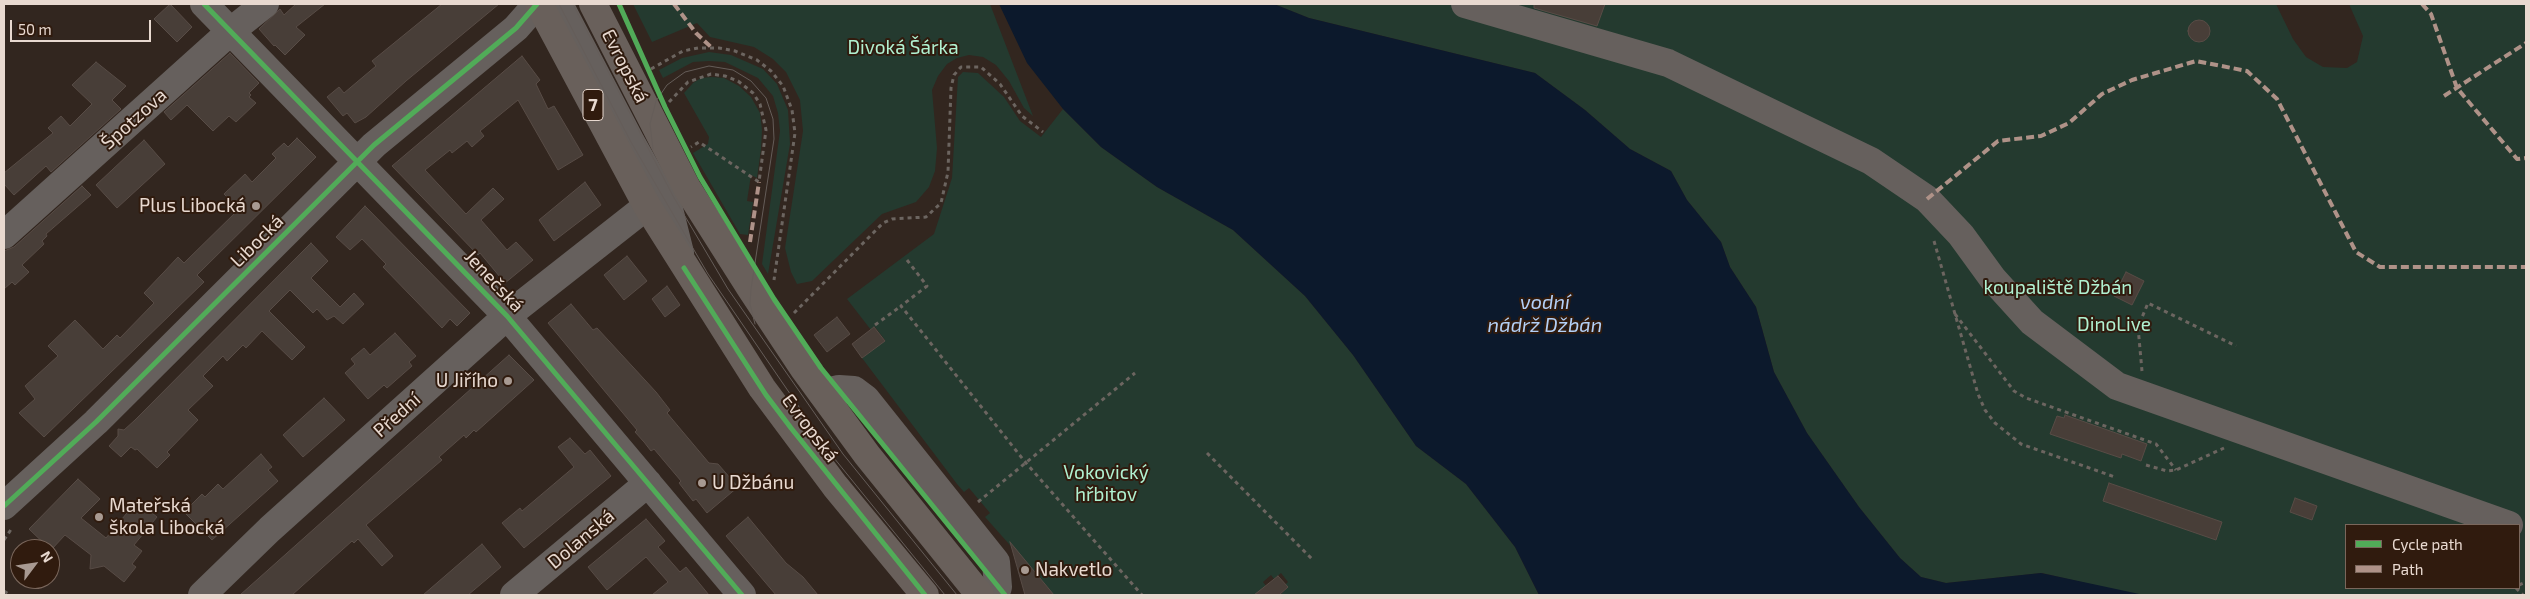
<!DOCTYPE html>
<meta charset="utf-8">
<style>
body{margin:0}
#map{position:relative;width:2530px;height:599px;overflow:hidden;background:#32261f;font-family:"Exo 2",sans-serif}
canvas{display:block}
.frame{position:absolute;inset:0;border:5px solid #e8d9d0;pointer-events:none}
.legend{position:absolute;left:2345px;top:524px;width:175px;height:65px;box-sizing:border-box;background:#301b0e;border:1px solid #7a675c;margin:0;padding:6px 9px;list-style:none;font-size:15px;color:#e8d9d0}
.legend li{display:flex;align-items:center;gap:10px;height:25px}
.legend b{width:25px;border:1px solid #7a675c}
.north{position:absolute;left:10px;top:539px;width:50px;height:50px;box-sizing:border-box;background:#301b0e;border:1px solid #7a675c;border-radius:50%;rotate:59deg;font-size:14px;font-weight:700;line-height:20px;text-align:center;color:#e8d9d0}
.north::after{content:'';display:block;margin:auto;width:18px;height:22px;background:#a89a92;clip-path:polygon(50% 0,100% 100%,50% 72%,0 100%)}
.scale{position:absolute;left:10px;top:20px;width:141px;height:22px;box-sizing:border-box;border:2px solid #e8d9d0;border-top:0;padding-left:6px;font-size:15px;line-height:18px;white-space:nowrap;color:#e8d9d0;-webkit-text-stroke:4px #301b0e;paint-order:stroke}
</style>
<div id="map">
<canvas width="2530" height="599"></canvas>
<div class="frame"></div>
<ul class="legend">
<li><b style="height:6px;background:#51ab58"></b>Cycle path</li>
<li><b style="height:6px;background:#af9288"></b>Path</li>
</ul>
<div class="north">N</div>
<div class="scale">50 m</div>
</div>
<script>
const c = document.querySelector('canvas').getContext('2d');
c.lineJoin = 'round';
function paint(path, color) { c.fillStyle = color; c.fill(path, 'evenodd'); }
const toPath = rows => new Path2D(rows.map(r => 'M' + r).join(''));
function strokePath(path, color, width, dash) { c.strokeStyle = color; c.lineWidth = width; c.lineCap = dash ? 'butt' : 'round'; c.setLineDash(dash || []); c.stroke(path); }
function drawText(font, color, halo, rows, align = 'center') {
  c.font = font + ' "Exo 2",sans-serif'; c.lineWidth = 4; c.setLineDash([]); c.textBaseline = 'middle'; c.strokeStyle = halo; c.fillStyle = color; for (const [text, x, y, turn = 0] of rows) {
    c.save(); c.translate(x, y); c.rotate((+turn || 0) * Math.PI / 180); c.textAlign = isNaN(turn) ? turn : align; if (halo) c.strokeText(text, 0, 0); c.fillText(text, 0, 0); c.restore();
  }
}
paint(toPath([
 [633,4,990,4,1033,116,1024,108,1009,81,996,65,983,57,969,55,957,58,947,64,938,76,932,90,937,148,935,171,929,187,916,202,882,214,812,281,797,284,791,272,785,248,803,131,800,100,786,72,773,59,754,47,710,37,697,23,652,42],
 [1274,4,2276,4,2293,39,2306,57,2323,67,2347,68,2357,62,2363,36,2349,4,2526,4,2526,595,2137,595,2042,573,1946,583,1921,577,1900,558,1859,507,1807,433,1774,372,1756,307,1730,267,1721,242,1687,200,1671,171,1630,149,1585,110,1535,73,1309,18],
 [2346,525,2519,525,2519,588,2346,588],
 [709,52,731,55,763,69,777,84,788,110,790,144,768,274,762,264,780,131,778,113,773,96,758,78,725,62,709,61,693,62,663,78,659,70,682,58],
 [963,72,978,73,1004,97,1020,121,1041,137,1063,109,1101,147,1157,187,1233,230,1305,296,1353,355,1416,446,1466,484,1515,547,1539,595,1280,595,1287,588,1285,585,1288,582,1281,573,1274,579,1271,575,1263,582,1266,586,1263,588,1269,595,1043,595,1049,589,985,517,990,513,969,488,964,492,957,484,862,358,885,340,875,327,871,330,847,299,934,234,952,178,958,77],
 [712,77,724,78,739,86,751,97,760,113,762,130,761,149,757,178,751,175,747,201,753,202,748,235,740,234,693,153,708,144,709,137,684,93,693,83,701,78]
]), '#243a2f');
paint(toPath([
 [999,4,1274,4,1309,18,1535,73,1585,110,1630,149,1671,171,1687,200,1721,242,1730,267,1756,307,1774,372,1807,433,1859,507,1900,558,1921,577,1946,583,2041,573,2144,595,1539,595,1515,547,1466,484,1416,446,1353,355,1305,296,1233,230,1157,187,1101,147,1063,109,1027,63]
]), '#0c192c');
const building = toPath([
 [170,4,192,27,177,42,154,19,170,4],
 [296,4,325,4,296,27,305,35,285,55,275,45,274,46,259,29,280,9,284,15,296,4],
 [442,4,499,4,406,81,366,117,355,123,347,113,343,116,327,97,339,87,344,93,376,66,372,61,442,4],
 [1534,4,1605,4,1597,26,1534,8,1534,4],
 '2188 31a11 11 0 1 1 22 0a11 11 0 1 1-22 0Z',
 [230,53,259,83,249,93,251,95,249,97,256,103,236,122,229,116,213,131,187,105,171,120,164,112,230,53],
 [522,56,540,80,536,84,548,109,554,106,583,155,558,170,518,100,480,131,484,136,472,147,467,141,452,153,450,150,425,170,466,214,493,188,504,199,481,220,507,250,516,242,533,260,505,283,480,253,478,255,392,166,522,56],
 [96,62,126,86,112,100,121,109,51,172,46,166,14,195,4,184,4,173,53,133,48,128,61,116,70,126,92,104,72,85,96,62],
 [297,138,316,157,197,275,204,282,44,437,19,413,35,399,25,386,58,356,48,346,75,320,103,349,117,335,120,338,154,303,144,293,163,273,178,257,184,263,239,209,224,194,245,174,252,182,276,158,272,154,284,143,288,147,297,138],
 [144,140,165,164,117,208,96,185,144,140],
 [585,182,601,205,554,241,539,220,585,182],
 [82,186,91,195,46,234,47,236,42,241,44,244,22,265,29,272,15,285,12,282,4,289,4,251,14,247,82,186],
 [365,206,470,313,457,326,450,319,442,328,383,267,386,264,362,239,350,250,336,237,365,206],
 [311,243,328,261,311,278,340,307,354,293,364,304,343,324,334,316,327,320,317,309,313,313,290,290,269,311,305,347,292,360,262,331,246,348,243,345,227,361,223,356,203,376,213,386,188,410,198,420,167,452,170,455,157,468,137,449,135,450,131,447,121,457,109,446,118,436,118,429,124,430,135,420,311,243],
 [627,256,647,281,624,300,604,275,627,256],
 [2126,272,2144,281,2132,305,2114,296,2126,272],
 [667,286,680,305,665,317,652,299,667,286],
 [571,304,593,330,597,328,656,392,670,410,667,413,709,463,718,464,738,487,707,513,696,499,693,501,679,483,681,481,654,449,651,451,644,442,635,432,637,430,548,323,571,304],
 [837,317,850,334,827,352,814,335,837,317],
 [874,327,885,341,862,358,852,344,874,327],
 [395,333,416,356,409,362,412,366,387,388,384,385,368,399,345,373,355,364,351,359,364,348,370,355,395,333],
 [509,355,534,380,476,432,474,430,466,438,464,435,439,457,442,460,366,525,393,556,382,566,358,539,354,543,352,541,292,595,240,595,509,355],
 [324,398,345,420,303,457,283,435,324,398],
 [2065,415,2147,444,2141,461,2122,454,2121,458,2050,434,2057,416,2064,418,2065,415],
 [570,438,585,454,590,450,611,476,524,548,502,523,520,508,522,511,574,467,558,447,570,438],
 [261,454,272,467,268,470,278,481,212,540,184,512,202,494,205,497,218,484,223,489,261,454],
 [78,479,100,499,81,518,106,538,137,501,157,517,134,545,142,551,132,564,136,567,124,582,104,566,90,569,91,555,65,535,51,550,29,529,78,479],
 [2109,483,2222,522,2216,540,2103,501,2109,483],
 [2295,498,2317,506,2312,520,2290,512,2295,498],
 [748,517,786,563,803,577,818,595,776,595,726,536,748,517],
 [646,519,665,541,658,547,680,572,686,567,709,595,652,595,668,582,646,557,607,590,588,567,646,519],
 [1010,542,1054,595,1025,595,1010,542],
 [482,544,501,567,468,595,423,595,482,544],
 [1278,576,1288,587,1279,595,1254,595,1278,576]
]);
paint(building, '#483e38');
strokePath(building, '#584c46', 1);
strokePath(toPath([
 [651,69,683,51,698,48,719,48,735,51,757,60,771,71,783,86,792,110,795,133,774,280],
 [669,102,688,82,711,74,725,76,738,81,753,93,760,104,766,130,759,182,699,142,691,147],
 [1934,241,1978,394,1985,410,1995,423,2021,444,2115,477],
 [907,260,927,286,901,306,1026,463,1142,595],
 [794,313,883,223,892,219,926,217,941,203,948,172,951,88,954,75,961,67,981,67,1000,84,1022,116,1043,132],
 [1955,314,2014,391,2026,398,2156,444,2176,470],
 [875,325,901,306],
 [2142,371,2138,327,2148,303,2236,346],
 [1207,453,1313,560],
 [2146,465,2167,471,2176,470,2224,448],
 [978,502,1135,373],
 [4,540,12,528],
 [2519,585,2526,582],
 [2516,588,2523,595],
 [4,591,10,595]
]), '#6c6560', 3, [4, 4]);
strokePath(toPath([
 [204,4,507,316,742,595],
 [559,4,631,142,669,209,680,253],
 [1465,4,1668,63,1871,161,1927,199,1961,235,1993,279,2032,322,2117,386,2509,525],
 [4,235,231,31,265,4],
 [822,393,839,389,854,390,866,399,996,562,998,587,995,595],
 [4,506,96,422,374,145,516,28,537,4],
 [202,595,270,529,507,316,647,206],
 [514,595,648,483]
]), '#66605d', 28);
strokePath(toPath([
 [539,4,647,206,762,388,835,486,925,595],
 [593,4,687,188,751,289,804,369,867,455,980,595]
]), '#69605b', 28);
strokePath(toPath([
 [559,4,631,142,708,274,834,458,945,595],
 [573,4,673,196,728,289,843,454,957,595],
 [653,149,650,124,656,101,667,85,685,72,709,66,733,70,751,81,766,98,773,119,774,139,751,289,750,304,755,324]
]), '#655d59', 1);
strokePath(toPath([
 [674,4,696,33,711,47],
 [2422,4,2431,14,2457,88,2517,159,2526,158],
 [2444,96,2526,43],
 [1927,199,1998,141,2041,136,2069,123,2102,94,2132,80,2196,61,2247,71,2277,99,2356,252,2380,267,2526,267],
 [750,242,759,182]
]), '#af9288', 4, [8, 4]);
strokePath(toPath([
 [204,4,507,316,742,595],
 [619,4,665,107,700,177,774,299,821,368,1005,595],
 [684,268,766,395,791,428,925,595],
 [4,506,96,422,374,145,516,28,537,4]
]), '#51ab58', 5);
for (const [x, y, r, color] of [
 [256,206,5,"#a89a92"],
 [508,381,5,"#a89a92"],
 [702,483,5,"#a89a92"],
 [99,517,5,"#a89a92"],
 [1025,570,5,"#a89a92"]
]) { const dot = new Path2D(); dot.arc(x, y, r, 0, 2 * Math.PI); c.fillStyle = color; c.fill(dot); strokePath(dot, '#301b0e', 2); }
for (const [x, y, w] of [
 [593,105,20]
]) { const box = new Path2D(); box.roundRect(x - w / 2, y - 15.5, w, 31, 4); c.fillStyle = '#301b0e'; c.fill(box); strokePath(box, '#e8d9d0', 1); }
drawText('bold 18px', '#e8d9d0', null, [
 ["7",593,105]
]);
drawText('19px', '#b0f1d1', '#301b0e', [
 ["Divoká Šárka",903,48],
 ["koupaliště Džbán",2058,288],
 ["DinoLive",2114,325],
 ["Vokovický",1106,473],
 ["hřbitov",1106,495]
]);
drawText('19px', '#e8d9d0', '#301b0e', [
 ["Evropská",625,66,63],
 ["Špotzova",134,119,-42],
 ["Libocká",257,241,-45],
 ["Jenečská",494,281,47],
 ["Přední",397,415,-42],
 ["Evropská",810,428,53],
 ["Dolanská",581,539,-40]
]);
drawText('19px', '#e8d9d0', '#301b0e', [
 ["Plus Libocká",246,206,"right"],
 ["U Jiřího",498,381,"right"],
 ["U Džbánu",712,483],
 ["Mateřská",109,506],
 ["škola Libocká",109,528],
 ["Nakvetlo",1035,570]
], 'left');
drawText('italic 20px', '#b3d0f7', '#301b0e', [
 ["vodní",1545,302],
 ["nádrž Džbán",1545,325]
]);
</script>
